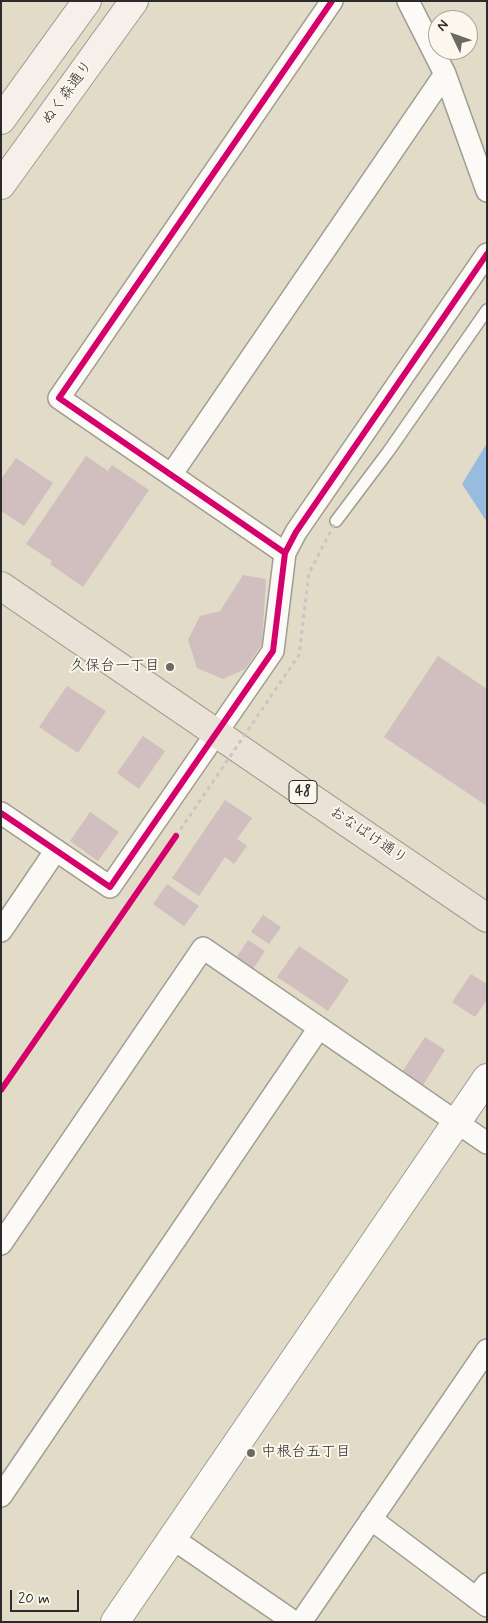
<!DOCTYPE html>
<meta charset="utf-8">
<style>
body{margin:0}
#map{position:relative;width:488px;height:1623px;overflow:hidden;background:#e2dbc8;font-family:Mynerve,sans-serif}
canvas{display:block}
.frame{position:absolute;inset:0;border:2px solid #2b2b2b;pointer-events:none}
.north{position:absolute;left:428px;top:10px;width:50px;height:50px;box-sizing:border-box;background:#fbf7ec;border:1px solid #a8a59f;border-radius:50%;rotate:312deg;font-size:14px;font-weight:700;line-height:20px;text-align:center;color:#2b2b2b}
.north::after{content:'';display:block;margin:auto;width:18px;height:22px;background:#6b6962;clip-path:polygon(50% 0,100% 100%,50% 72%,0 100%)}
.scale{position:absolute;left:10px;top:1590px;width:69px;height:22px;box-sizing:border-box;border:2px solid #2b2b2b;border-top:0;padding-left:6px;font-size:15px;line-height:18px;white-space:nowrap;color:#2b2b2b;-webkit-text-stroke:4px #fbf7ec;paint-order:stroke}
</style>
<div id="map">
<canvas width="488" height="1623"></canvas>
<div class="frame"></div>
<div class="north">N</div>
<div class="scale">20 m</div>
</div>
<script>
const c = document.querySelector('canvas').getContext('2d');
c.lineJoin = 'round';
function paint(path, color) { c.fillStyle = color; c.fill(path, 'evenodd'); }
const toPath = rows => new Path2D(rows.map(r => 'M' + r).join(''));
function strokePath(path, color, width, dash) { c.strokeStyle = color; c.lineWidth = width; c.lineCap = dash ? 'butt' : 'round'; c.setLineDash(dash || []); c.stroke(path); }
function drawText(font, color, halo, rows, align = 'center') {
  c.font = font + ' Mynerve,"Klee One",sans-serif'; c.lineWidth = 4; c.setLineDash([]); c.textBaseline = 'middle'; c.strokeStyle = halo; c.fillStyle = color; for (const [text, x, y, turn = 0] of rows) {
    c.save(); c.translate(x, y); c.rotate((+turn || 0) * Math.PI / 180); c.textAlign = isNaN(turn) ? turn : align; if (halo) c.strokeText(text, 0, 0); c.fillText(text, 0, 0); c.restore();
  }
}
paint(toPath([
 [487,443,487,522,462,484]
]), '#98bcdd');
paint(toPath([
 [86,456,108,471,112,465,149,490,83,587,50,564,52,561,26,544],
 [16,458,53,483,24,526,1,511,1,479],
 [243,575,266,579,262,644,245,669,223,679,197,668,188,640,200,616,220,611],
 [438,656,487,689,487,806,384,737],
 [67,686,106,711,78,753,39,727],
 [143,736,165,751,139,789,117,773],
 [225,800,252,818,237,839,247,846,234,864,225,857,199,896,172,878],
 [90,812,119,832,98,861,70,841],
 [167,884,199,906,184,926,153,904],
 [263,915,281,927,269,944,251,932],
 [248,940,265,951,253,969,236,958],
 [299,946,349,980,328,1011,277,977],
 [471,974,487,984,487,1000,475,1017,452,1002],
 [425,1037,445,1050,423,1085,402,1072]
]), '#d0bfbe');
const service = toPath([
 [336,521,388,452,487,310]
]);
const minor = toPath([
 [408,1,445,74,487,191],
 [171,475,445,74],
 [285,553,59,398,332,1],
 [1,813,110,887,273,651,285,553,296,532,487,254],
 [1,931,56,850],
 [1,1244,203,948,487,1143],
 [1,1496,319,1028],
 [371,1519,487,1606],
 [172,1538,294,1622],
 [476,1598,487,1584],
 [301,1622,487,1350]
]);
const tertiary = toPath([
 [115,1622,487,1078]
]);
const secondary = toPath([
 [1,120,87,1],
 [1,185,134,1]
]);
const primary = toPath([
 [1,586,487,918]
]);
strokePath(service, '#9f9c91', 14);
strokePath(minor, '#9f9c91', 24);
strokePath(tertiary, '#9f9c91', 30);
strokePath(secondary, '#9f9c91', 30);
strokePath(primary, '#9f9c91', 30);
strokePath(service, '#fbfaf7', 11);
strokePath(minor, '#fbfaf7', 21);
strokePath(tertiary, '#fbfaf7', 28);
strokePath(secondary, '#f5f0e9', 28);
strokePath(primary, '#eae2d6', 28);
strokePath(toPath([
 [176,836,299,655,309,573,336,521]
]), '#c8c6c2', 3, [4, 4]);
strokePath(toPath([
 [285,553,59,398,332,1],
 [1,813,110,887,273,651,285,553,296,532,487,254],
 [1,1090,176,836]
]), '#d6006c', 6);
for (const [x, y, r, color] of [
 [170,667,5,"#6b6962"],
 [251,1453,5,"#6b6962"]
]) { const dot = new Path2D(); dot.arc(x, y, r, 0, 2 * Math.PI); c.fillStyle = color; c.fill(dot); strokePath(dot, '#fbf7ec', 2); }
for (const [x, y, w] of [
 [303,792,28]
]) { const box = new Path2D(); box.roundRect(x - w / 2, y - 11.5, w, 23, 4); c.fillStyle = '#fbf7ec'; c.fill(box); strokePath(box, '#2b2b2b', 1); }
drawText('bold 14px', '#2b2b2b', null, [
 ["48",303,792]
]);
drawText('15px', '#2b2b2b', '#fbf7ec', [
 ["ぬく森通り",68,93,-54],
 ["おなばけ通り",368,836,34]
]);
drawText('15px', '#2b2b2b', '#fbf7ec', [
 ["久保台一丁目",160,667],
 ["中根台五丁目",261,1453,"left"]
], 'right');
</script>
